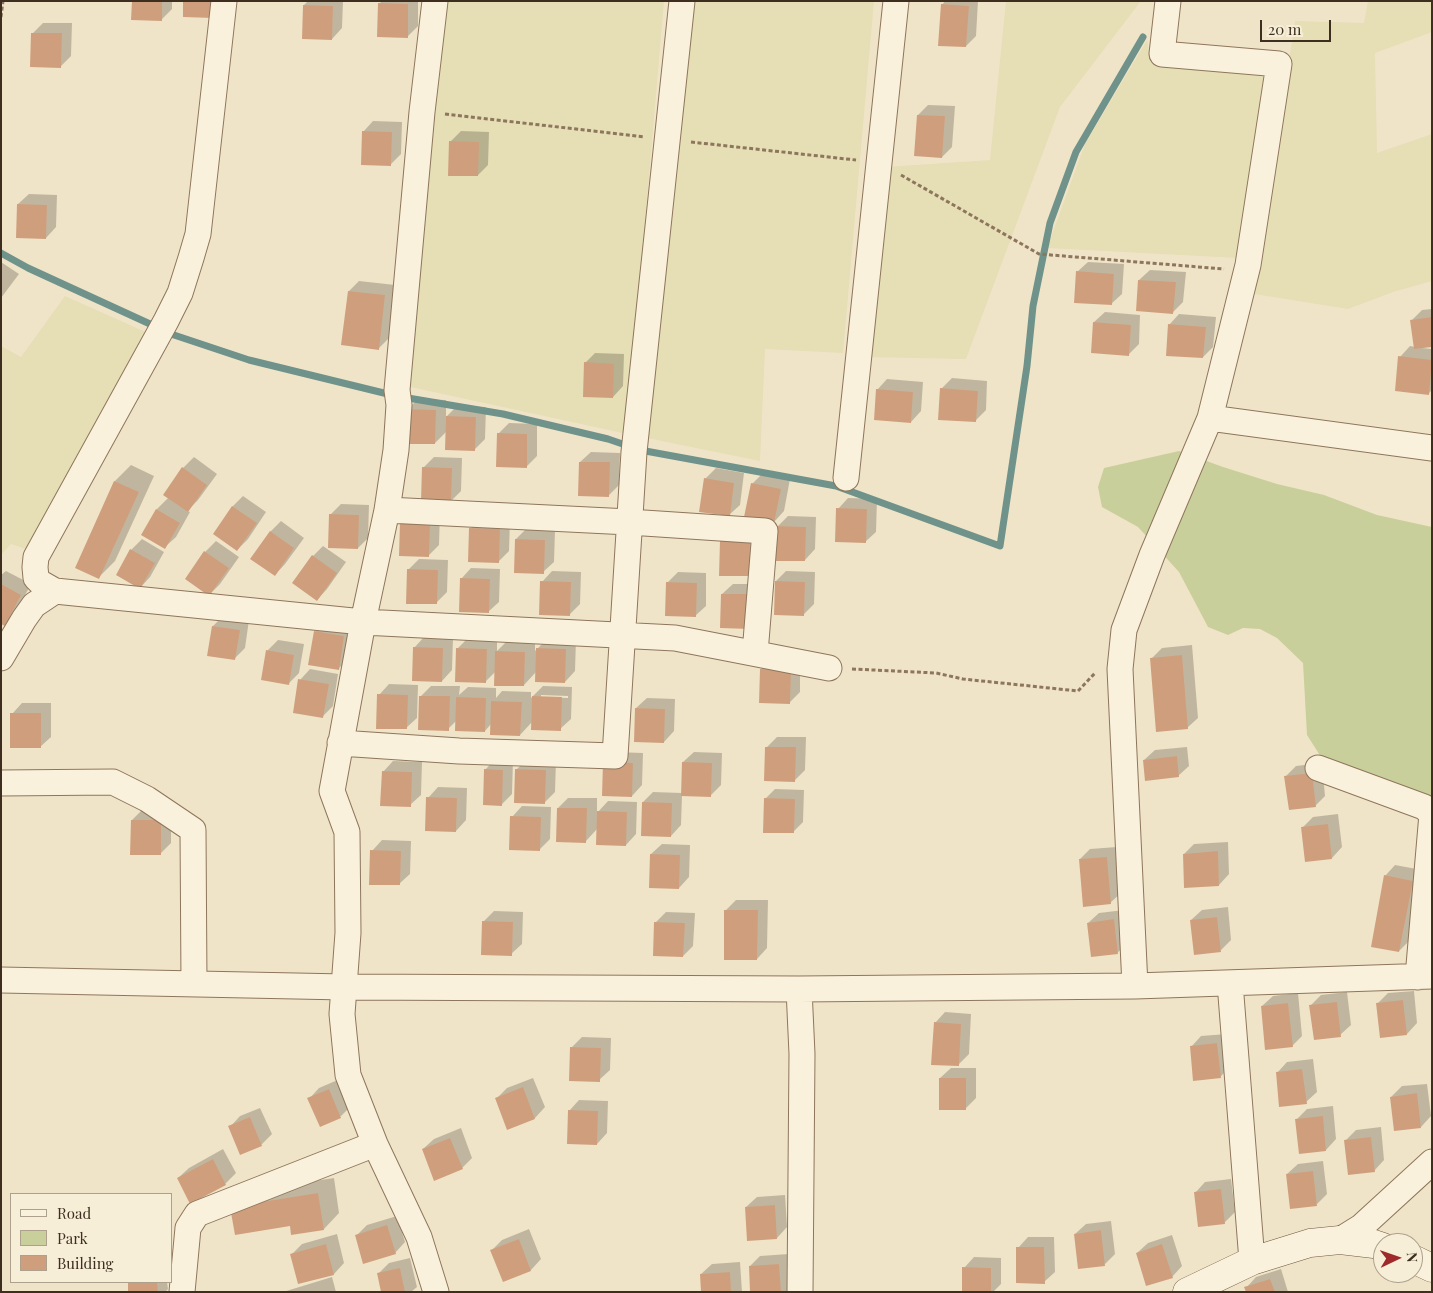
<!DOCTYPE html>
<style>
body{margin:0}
#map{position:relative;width:1433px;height:1293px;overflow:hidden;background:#f0e4c8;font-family:"Playfair Display",serif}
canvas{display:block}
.frame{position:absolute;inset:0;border:2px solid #3d2e20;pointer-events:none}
.legend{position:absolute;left:10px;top:1193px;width:162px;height:90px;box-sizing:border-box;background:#f7eed8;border:1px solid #ada18e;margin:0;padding:6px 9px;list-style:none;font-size:15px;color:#3d2e20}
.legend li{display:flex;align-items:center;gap:10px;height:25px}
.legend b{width:25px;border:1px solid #ada18e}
.north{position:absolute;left:1373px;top:1233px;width:50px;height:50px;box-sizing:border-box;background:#f7eed8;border:1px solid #ada18e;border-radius:50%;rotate:87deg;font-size:14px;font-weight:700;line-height:20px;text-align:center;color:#3d2e20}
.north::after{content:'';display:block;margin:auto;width:18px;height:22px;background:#9e2a2b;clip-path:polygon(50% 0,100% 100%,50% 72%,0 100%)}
.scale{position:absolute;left:1260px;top:20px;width:71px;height:22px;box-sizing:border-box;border:2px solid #3d2e20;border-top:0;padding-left:6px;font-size:15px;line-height:18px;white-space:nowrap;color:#3d2e20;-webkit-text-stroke:4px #f7eed8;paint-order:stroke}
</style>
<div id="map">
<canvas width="1433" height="1293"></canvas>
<div class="frame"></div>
<ul class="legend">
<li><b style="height:6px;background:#faf1dc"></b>Road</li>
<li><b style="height:14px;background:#c9cf9b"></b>Park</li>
<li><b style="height:14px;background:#cf9f7d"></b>Building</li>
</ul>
<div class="north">N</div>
<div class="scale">20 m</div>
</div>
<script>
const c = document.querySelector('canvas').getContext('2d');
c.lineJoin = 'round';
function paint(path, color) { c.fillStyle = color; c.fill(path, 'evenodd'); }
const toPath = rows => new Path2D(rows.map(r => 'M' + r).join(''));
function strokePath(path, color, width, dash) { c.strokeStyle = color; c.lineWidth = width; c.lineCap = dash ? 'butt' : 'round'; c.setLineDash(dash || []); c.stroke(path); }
paint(toPath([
 [446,1,664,1,627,434,406,386],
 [694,1,874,1,843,353,765,349,760,461,647,438],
 [1006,1,1141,1,1060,107,966,359,861,357,886,167,990,160],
 [1368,1,1432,1,1432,32,1375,53,1377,153,1432,134,1432,281,1393,292,1348,309,1254,294,1295,21,1364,23],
 [1147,40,1151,62,1266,77,1238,258,1047,248,1085,144],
 [65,296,150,334,26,549,11,544,1,555,1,346,21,357]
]), '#e6deb5');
paint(toPath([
 [1179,451,1223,467,1277,484,1324,495,1377,515,1432,527,1432,796,1321,757,1307,735,1303,663,1277,638,1260,629,1243,628,1228,635,1208,627,1179,572,1138,527,1102,507,1098,487,1104,468]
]), '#c9cf9b');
paint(toPath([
 [133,1,172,1,172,9,161,20],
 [308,1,343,1,342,28,332,39,304,5],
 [382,1,418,1,418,26,407,37,379,4],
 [945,1,978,1,976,36,966,46,942,5],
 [43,23,72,23,71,56,61,66,33,33],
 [928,105,955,106,952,147,942,157,918,115],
 [373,121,402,122,401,154,390,165,363,132],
 [461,131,489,132,488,165,478,175,450,142],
 [29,194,57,195,56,227,46,238,18,204],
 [1,262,19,274,1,298],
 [1088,262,1124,264,1122,294,1111,304,1077,272],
 [1150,270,1186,272,1183,302,1173,312,1139,280],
 [359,281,395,285,389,338,378,349,349,291],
 [1432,309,1432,345,1422,348,1432,349,1432,390,1429,393,1400,357,1410,346,1415,347,1411,321,1422,310],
 [1105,312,1140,315,1139,344,1128,355,1094,322],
 [1179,314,1216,317,1213,347,1203,357,1169,325],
 [595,353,624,354,623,386,613,397,585,363],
 [952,378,987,381,986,410,975,421,941,389],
 [887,379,923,382,921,411,911,422,877,390],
 [418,399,446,400,446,417,457,406,486,407,485,439,474,450,446,432,435,443,407,410],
 [509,423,537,424,537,456,526,467,498,434],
 [591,452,620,453,619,485,608,496,580,462],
 [194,457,217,474,198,500,187,511,190,512,176,537,165,547,142,535,157,509,169,497,164,494,183,468],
 [434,457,462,458,461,491,451,501,423,468],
 [131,465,154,476,115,561,99,577,76,567,115,481],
 [716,468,744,473,740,505,729,515,705,479],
 [762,474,790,479,784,511,774,522,752,484],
 [243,496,266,512,248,539,237,550,214,533,233,506],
 [848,498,877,499,876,532,865,542,838,509],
 [341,504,369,505,368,538,358,548,330,515],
 [440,512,439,545,429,555,400,554],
 [788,516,816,517,815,549,805,560,777,527],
 [481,518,510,519,509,551,498,562,471,528],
 [281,521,304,538,285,564,275,575,270,532],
 [526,529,555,530,554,562,543,572,516,539],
 [731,531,760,532,748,575,721,542],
 [142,539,164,552,150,577,140,588,117,575,131,550],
 [216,541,239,557,220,584,209,595,186,578,205,552],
 [323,546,346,562,327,589,317,600,313,556],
 [419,559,448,560,447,592,436,603,408,570],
 [471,568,500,569,499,602,488,612,461,579],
 [6,571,31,584,15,614,4,624,1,623,1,575],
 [552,571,581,572,580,604,569,615,542,582],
 [786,571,815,572,814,604,804,614,776,581],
 [678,572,706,573,706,606,695,616,667,583],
 [733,584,761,584,760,617,722,594],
 [223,616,249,620,245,648,234,659,213,626],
 [326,622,354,626,349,658,338,669,315,632],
 [424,637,453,638,452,670,442,681,414,648],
 [468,638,497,639,497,651,507,641,535,642,535,651,548,638,576,639,575,671,565,682,536,672,524,685,496,671,486,681,458,648],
 [278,640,304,644,299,673,289,683,267,651],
 [1192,645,1198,718,1187,728,1152,658,1162,648],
 [772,659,800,660,800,692,789,703,761,669],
 [310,669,338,674,333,706,323,716,300,680],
 [389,684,418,685,417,718,406,728,379,695],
 [431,686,460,686,459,695,468,687,496,688,496,698,502,691,531,692,531,698,543,686,572,687,571,719,560,729,532,722,520,735,491,724,485,731,456,721,448,729,421,696],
 [541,695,568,696,568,698,541,697],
 [647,698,675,699,674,731,664,742,636,708],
 [22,703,51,703,51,737,40,747,12,714],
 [777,737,806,737,805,770,795,780,767,747],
 [1187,747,1189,766,1178,776,1144,760,1155,750],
 [615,752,643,753,642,785,632,796],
 [694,752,722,753,721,785,711,795,682,795,681,825,671,836,643,802,653,792,682,793,683,762],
 [495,759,513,760,512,794,502,804,485,770],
 [527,759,556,760,555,792,544,803,516,770],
 [393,761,422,762,421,795,410,805,383,772],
 [1322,763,1325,796,1315,806,1286,776,1296,766],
 [438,787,467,788,466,820,456,831,428,798],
 [775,789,804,790,803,822,793,832,765,799],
 [568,798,597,798,597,813,608,801,637,802,636,834,626,845,597,829,586,841,558,808],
 [522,806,551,807,550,839,539,850,512,817],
 [142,810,171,810,171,843,160,854,132,820],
 [1338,814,1342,847,1332,858,1302,828,1313,817],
 [382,840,411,841,410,874,399,884,372,851],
 [1228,842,1229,874,1219,885,1184,854,1194,844],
 [662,844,690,845,689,877,679,888,651,854],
 [1117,847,1121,893,1110,903,1080,859,1090,849],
 [1395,865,1422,870,1409,941,1399,951,1385,876],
 [736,900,768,900,767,948,757,959,725,911],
 [1228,907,1231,940,1221,950,1191,920,1202,910],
 [1124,910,1128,943,1117,953,1088,923,1099,913],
 [494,911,523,912,522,944,511,954,484,921],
 [666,912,695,913,693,946,683,956,655,923],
 [1414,991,1417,1023,1407,1034,1377,1004,1388,993],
 [1347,992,1351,1025,1340,1035,1311,1005,1321,995],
 [1298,993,1302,1036,1292,1046,1262,1006,1273,996],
 [945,1012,971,1014,969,1054,958,1065,935,1023],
 [1227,1034,1231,1066,1220,1077,1191,1047,1201,1036],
 [582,1037,611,1038,610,1070,599,1080,572,1047],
 [1313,1059,1317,1092,1306,1102,1277,1073,1287,1062],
 [951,1068,976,1068,976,1098,965,1109,940,1078],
 [533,1078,545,1107,535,1118,508,1129,496,1099,507,1088],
 [340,1079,351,1106,341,1116,320,1125,309,1099,319,1088],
 [1427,1084,1431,1116,1421,1127,1391,1097,1402,1086],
 [579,1100,608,1101,607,1133,597,1144,569,1111],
 [1333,1106,1336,1139,1326,1150,1296,1120,1307,1109],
 [260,1108,272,1134,261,1145,241,1153,230,1127,240,1116],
 [1381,1127,1384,1160,1374,1171,1345,1141,1356,1130],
 [461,1128,472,1158,462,1168,423,1149,434,1139],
 [223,1149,236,1173,225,1184,178,1178,189,1168],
 [1323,1161,1327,1194,1317,1204,1287,1174,1298,1164],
 [334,1178,339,1213,324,1229,291,1225,247,1191],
 [1231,1179,1235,1212,1224,1223,1195,1193,1205,1182],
 [785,1195,787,1227,777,1238,746,1207,757,1197],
 [397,1216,405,1242,395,1253,356,1236,367,1225],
 [1111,1221,1115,1254,1105,1264,1075,1234,1086,1224],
 [529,1229,541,1259,531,1270,504,1280,492,1250,502,1240],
 [337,1234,344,1263,334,1274,299,1283,292,1254,302,1244],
 [1172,1235,1182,1266,1172,1277,1137,1253,1148,1243],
 [1028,1237,1054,1237,1055,1272,1044,1282,1018,1248],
 [789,1254,791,1287,786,1292,751,1292,750,1266,760,1256],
 [974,1257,1001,1258,1001,1284,993,1292,964,1292,964,1268],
 [410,1258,417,1287,411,1292,382,1292,378,1274,389,1263],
 [740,1262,742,1292,702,1292,701,1274,712,1264],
 [1281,1269,1288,1292,1247,1292,1246,1288,1256,1277],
 [332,1277,336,1292,283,1292],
 [129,1282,167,1282,168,1289,165,1292,130,1292]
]), '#0003');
strokePath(toPath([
 [1,253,28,268,174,335,249,360,392,395],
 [402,397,503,414,608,439,640,450,836,486,1000,546,1027,366,1033,306,1050,223,1076,152,1143,37]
]), '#6f938a', 7);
paint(toPath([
 [132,1,162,1,162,21,131,20],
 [183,1,214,1,213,18,183,17],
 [378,3,408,4,408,38,377,37],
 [941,4,969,6,966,47,938,46],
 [303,5,333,6,332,40,302,39],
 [31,33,62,33,61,68,30,67],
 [917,115,945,116,942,158,914,156],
 [362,131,392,132,391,166,361,165],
 [449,141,479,142,478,176,448,176],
 [17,204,47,205,46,239,16,238],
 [1076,271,1114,274,1112,305,1074,303],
 [1138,280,1176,282,1173,314,1136,311],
 [348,291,385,295,379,350,341,345],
 [1432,317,1432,347,1414,349,1410,320],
 [1093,322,1131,325,1129,356,1091,353],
 [1168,324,1206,327,1203,358,1166,356],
 [1398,356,1432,360,1429,395,1395,391],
 [584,362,614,364,613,398,583,397],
 [940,388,978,391,976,422,938,420],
 [876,389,913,392,911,423,874,420],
 [406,409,436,410,435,444,405,444],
 [446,416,476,417,475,451,445,450],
 [497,433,527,434,527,468,496,467],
 [579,462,610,462,609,497,578,496],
 [182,467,207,485,188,512,163,495],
 [422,467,452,468,451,502,421,501],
 [704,478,734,483,730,516,699,512],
 [114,481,139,492,99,579,75,568],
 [751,483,781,489,774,523,744,517],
 [232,506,257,523,237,551,213,534],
 [836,508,867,509,866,543,835,542],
 [156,509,180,523,165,549,141,535],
 [329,514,359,515,358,549,328,548],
 [400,522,430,522,429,557,399,556],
 [776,526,806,527,805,561,775,561],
 [469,528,500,529,499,563,468,562],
 [270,531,294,548,275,576,250,559],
 [515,539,545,540,544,574,514,573],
 [720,541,750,542,749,576,719,576],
 [130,549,155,563,140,589,116,575],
 [204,551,229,568,209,596,185,579],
 [312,555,337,573,317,601,292,583],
 [407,569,438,570,437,604,406,604],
 [460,578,490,579,489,613,459,612],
 [540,581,571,582,570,616,539,615],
 [775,581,805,582,804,616,774,615],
 [666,582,697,583,696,617,665,616],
 [1,584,21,595,5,626,1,624],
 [721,594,751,594,750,629,720,628],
 [212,626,240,630,235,660,207,656],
 [314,631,344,636,339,670,308,665],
 [413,647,443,648,442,682,412,681],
 [456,648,487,649,486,683,455,682],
 [536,648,566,649,565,683,535,682],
 [266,650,294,655,289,685,261,680],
 [495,651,525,652,524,686,494,686],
 [1182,655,1188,729,1156,732,1150,658],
 [760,669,791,670,790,704,759,703],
 [298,679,329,684,323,718,293,713],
 [377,694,408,695,407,729,376,729],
 [419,696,450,696,449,731,418,730],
 [532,696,562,697,561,731,531,730],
 [456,697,486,698,485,732,455,731],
 [491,701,522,702,520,736,490,735],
 [635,708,665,709,664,743,634,742],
 [10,713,41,713,41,748,10,748],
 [765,747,796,747,795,782,764,781],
 [1177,756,1179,777,1145,781,1143,760],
 [603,762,633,763,632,797,602,796],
 [682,762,712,763,711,797,681,796],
 [484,769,503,770,502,806,483,805],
 [515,769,546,770,545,804,514,803],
 [382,771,412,772,411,807,380,806],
 [1312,773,1316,807,1289,810,1284,776],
 [426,797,457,798,456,832,425,831],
 [764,798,795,799,794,833,763,833],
 [642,802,672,803,671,837,641,836],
 [557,808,587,808,586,843,556,842],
 [597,811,627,812,626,846,596,845],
 [510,816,541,817,540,851,509,850],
 [131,820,161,820,161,855,130,855],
 [1328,824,1332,859,1305,862,1301,827],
 [370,850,401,851,400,885,369,885],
 [1218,851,1219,886,1184,888,1183,854],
 [650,854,680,855,679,889,649,888],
 [1107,857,1111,904,1083,907,1079,859],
 [1384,875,1413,881,1399,952,1371,947],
 [724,910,758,910,757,960,724,960],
 [1217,917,1221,952,1194,955,1190,920],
 [1114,919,1118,954,1091,957,1087,923],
 [482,921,513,922,512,956,481,955],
 [654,922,685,923,683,957,653,956],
 [1403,1000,1407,1035,1380,1038,1376,1003],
 [1337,1002,1341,1037,1314,1040,1309,1005],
 [1288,1003,1293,1047,1265,1050,1261,1006],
 [934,1022,961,1024,959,1066,931,1065],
 [1217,1043,1221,1078,1193,1081,1190,1046],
 [570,1047,601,1048,600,1082,569,1081],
 [1302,1069,1307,1104,1279,1107,1276,1072],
 [939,1078,966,1078,966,1110,939,1110],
 [523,1087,535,1119,507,1130,495,1098],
 [329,1089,341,1118,320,1127,307,1098],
 [1417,1093,1421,1128,1394,1131,1390,1097],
 [568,1110,598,1111,597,1145,567,1144],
 [1323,1116,1326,1151,1299,1154,1295,1119],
 [250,1117,262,1146,240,1155,228,1126],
 [1371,1137,1375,1172,1348,1175,1344,1140],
 [450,1138,463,1169,434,1181,422,1149],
 [213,1159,226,1185,190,1204,177,1178],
 [1313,1171,1317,1206,1290,1209,1286,1174],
 [1221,1189,1225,1224,1198,1227,1194,1192],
 [318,1193,324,1230,291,1235,290,1226,235,1235,230,1207],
 [775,1205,777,1239,747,1241,745,1207],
 [387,1225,396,1254,363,1264,355,1235],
 [1101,1230,1105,1266,1078,1269,1074,1234],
 [519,1239,531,1271,503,1282,490,1250],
 [326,1244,334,1275,298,1284,290,1254],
 [1162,1244,1173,1278,1146,1286,1136,1253],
 [1016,1247,1044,1247,1045,1284,1016,1283],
 [779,1264,781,1292,750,1292,749,1266],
 [962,1267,991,1268,991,1292,962,1292],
 [400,1268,405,1292,381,1292,377,1273],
 [730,1272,731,1292,701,1292,700,1274],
 [1270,1279,1275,1292,1246,1292,1244,1287],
 [128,1282,157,1282,158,1292,128,1292]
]), '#cf9f7d');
const street = toPath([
 [435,1,422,112,397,390,399,405,396,450,387,510,363,622,332,791,347,832,348,933,342,1014,348,1075,375,1144,419,1237,436,1292],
 [1210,418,1432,448],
 [846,478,896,1],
 [387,510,629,522,765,531,755,653],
 [55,591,41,583,36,578,35,567,36,557,166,321,180,293,191,258,198,234,224,1],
 [1,658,24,619,34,605,55,591,363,622,675,638,829,668],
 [340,743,459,751,615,756,634,452,682,1],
 [1318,768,1424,807,1432,814,1418,977],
 [1,783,113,782,147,799,193,830,194,984],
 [1,980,345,987,799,989,1135,986,1432,976],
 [1230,983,1252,1261],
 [1135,986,1120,669,1124,630,1152,555,1210,418,1248,265,1279,64,1162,54,1168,1],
 [799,989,802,1054,800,1292],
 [1340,1240,1361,1227,1432,1162],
 [182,1292,188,1228,197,1214,375,1144]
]);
const secondary = toPath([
 [1413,1259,1432,1268],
 [1187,1292,1252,1261,1310,1243,1340,1240,1374,1244,1383,1247]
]);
strokePath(street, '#8d765c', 27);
strokePath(secondary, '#6f573f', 29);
strokePath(toPath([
 [1,17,3,1],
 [445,114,645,137],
 [691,142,856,160],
 [901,175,1039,254,1224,269],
 [852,669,936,673,963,679,1078,691,1096,672]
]), '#8d765c', 3, [4, 2.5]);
strokePath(street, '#faf1dc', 25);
strokePath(secondary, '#faf1dc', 28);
</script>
